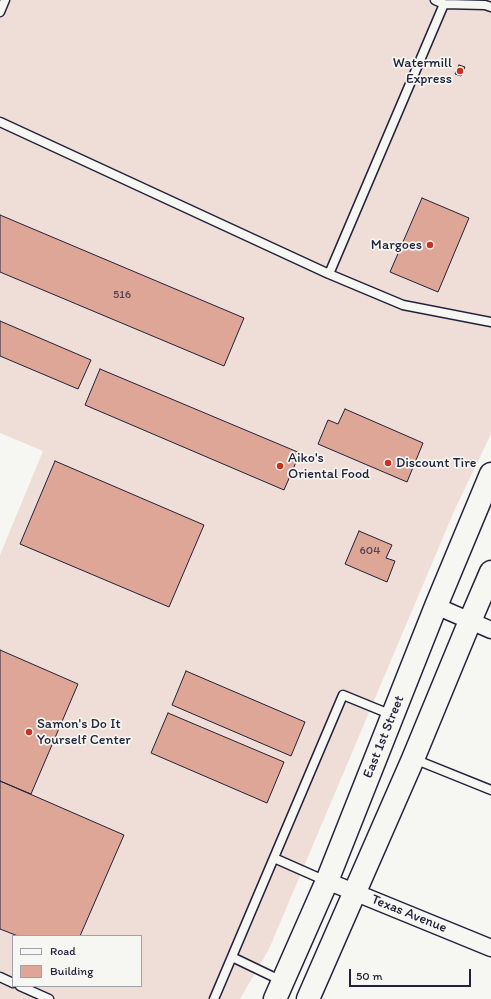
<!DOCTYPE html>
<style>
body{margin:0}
#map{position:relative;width:491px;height:999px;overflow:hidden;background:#f6f6f2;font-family:Itim,sans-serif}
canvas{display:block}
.legend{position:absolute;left:12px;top:935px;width:130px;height:52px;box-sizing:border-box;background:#f6f6f2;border:1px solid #a1a1a9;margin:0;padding:5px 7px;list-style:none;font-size:12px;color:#22223b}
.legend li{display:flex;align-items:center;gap:8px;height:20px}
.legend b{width:20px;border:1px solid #a1a1a9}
.scale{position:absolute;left:349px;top:969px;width:122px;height:18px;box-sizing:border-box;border:2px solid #22223b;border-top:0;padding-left:5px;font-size:12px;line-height:14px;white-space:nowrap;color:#22223b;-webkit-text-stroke:3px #f6f6f2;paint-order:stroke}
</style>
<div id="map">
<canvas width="491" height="999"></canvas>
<ul class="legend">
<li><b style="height:5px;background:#f6f6f2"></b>Road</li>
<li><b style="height:11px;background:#dea697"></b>Building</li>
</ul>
<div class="scale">50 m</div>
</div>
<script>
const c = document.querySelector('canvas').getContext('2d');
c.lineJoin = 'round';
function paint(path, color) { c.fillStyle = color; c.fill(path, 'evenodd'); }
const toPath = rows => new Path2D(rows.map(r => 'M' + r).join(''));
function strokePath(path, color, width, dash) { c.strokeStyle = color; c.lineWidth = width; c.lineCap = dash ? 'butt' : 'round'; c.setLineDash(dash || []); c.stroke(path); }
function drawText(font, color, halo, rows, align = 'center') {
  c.font = font + ' Itim,sans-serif'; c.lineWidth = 3.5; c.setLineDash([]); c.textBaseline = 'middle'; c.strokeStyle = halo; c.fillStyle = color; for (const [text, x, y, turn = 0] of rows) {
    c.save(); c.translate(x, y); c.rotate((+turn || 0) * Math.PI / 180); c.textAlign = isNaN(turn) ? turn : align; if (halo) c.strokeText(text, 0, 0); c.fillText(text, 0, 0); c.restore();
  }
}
paint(toPath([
 [0,0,491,0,491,434,455,509,269,949,240,999,0,999,0,555,43,451,0,433],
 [13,936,141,936,141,986,13,986]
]), '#efded7');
const building = toPath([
 [459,65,465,67,461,76,455,74,459,65],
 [422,198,469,218,438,292,390,272,422,198],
 [0,215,244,318,224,366,0,272,0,215],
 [0,321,91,360,78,389,0,356,0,321],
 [100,369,300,453,284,490,85,405,100,369],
 [345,409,423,443,407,482,318,444,328,420,338,424,345,409],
 [55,461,204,525,169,607,20,544,55,461],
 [359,531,392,545,386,558,395,561,387,582,345,564,359,531],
 [0,650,78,684,31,794,0,781,0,650],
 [186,671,305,722,291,756,172,705,186,671],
 [168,713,284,762,267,803,151,753,168,713],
 [0,781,124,835,80,936,18,936,0,929,0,781]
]);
paint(building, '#dea697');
strokePath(building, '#22223b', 1);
const service = toPath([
 [435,0,444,4,485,5,491,7],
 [0,12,5,0],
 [0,122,329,274,403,305,491,322],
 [329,274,444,4],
 [414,759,491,790],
 [274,858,326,881],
 [232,957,282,981],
 [0,977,13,983],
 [20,986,49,999],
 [214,999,343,695,392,715]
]);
const minor = toPath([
 [436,606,491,630],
 [327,881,491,948]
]);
const secondary = toPath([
 [275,999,327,881,436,606,491,474],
 [308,999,413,759,470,621,491,572]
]);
strokePath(service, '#22223b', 11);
strokePath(minor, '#22223b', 19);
strokePath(secondary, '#22223b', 25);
strokePath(service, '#f6f6f2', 8);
strokePath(minor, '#f6f6f2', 16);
strokePath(secondary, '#f6f6f2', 22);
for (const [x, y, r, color] of [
 [460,71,4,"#c8321e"],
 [430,245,4,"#c8321e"],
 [388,463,4,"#c8321e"],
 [280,466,4,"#c8321e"],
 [29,732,4,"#c8321e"]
]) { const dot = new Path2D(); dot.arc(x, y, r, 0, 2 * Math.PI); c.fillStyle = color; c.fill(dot); strokePath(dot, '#f6f6f2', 1.5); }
drawText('12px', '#514352', null, [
 ["516",122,295],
 ["604",370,551]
]);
drawText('14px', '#22223b', '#f6f6f2', [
 ["Watermill",452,63,"right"],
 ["Express",452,79,"right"],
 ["Margoes",422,245,"right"],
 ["Aiko's",288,458],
 ["Oriental Food",288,474],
 ["Discount Tire",396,463],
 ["Samon's Do It",37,724],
 ["Yourself Center",37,740]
], 'left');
drawText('14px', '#22223b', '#f6f6f2', [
 ["East 1st Street",384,737,-68],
 ["Texas Avenue",409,914,22]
]);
</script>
